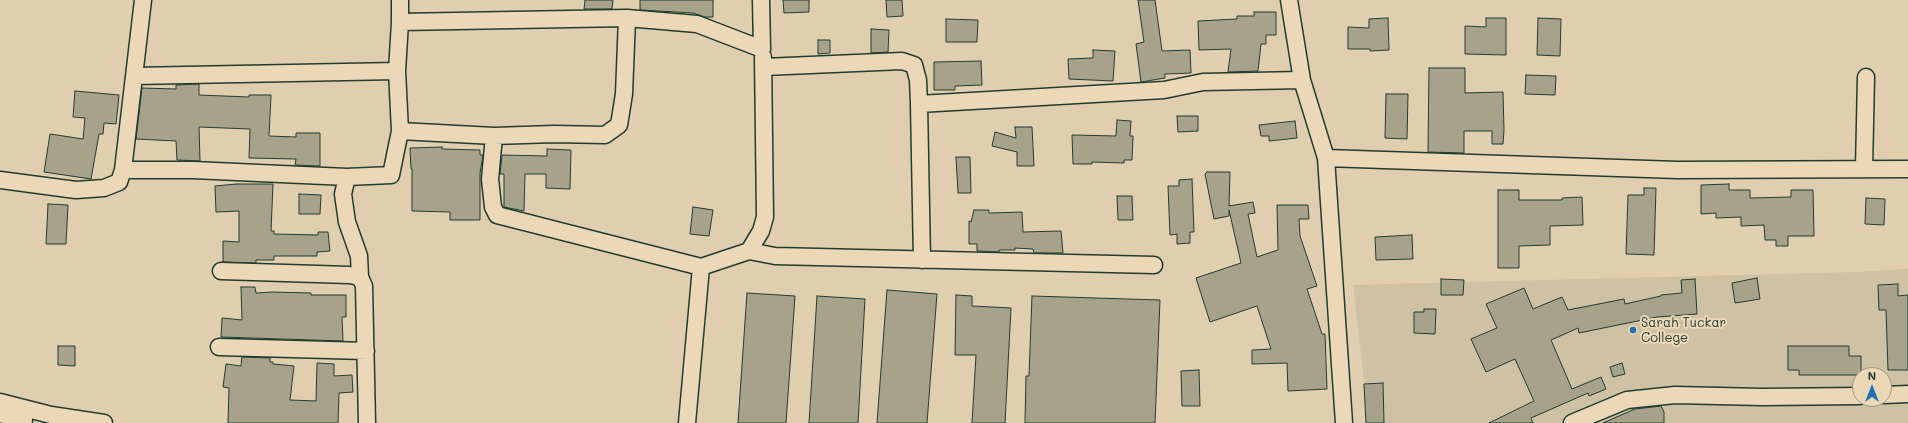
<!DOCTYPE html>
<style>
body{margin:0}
#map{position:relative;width:1908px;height:423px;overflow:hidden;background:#e0ceae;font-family:Mali,sans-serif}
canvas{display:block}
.north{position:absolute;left:1852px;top:367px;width:40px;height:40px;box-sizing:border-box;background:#ecd7b6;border:1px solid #9a9982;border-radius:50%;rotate:0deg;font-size:11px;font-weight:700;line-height:16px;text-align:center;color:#1f3d34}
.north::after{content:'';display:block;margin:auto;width:14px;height:18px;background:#1f6fb2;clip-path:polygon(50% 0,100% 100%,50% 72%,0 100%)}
</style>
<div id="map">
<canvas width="1908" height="423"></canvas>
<div class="north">N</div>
</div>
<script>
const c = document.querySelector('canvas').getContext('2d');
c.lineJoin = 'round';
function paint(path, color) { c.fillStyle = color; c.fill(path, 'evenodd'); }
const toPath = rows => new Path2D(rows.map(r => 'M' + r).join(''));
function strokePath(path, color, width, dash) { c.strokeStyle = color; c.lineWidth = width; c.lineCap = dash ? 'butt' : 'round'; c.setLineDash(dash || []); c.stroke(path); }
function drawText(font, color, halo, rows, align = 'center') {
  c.font = font + ' Mali,sans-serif'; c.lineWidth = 4; c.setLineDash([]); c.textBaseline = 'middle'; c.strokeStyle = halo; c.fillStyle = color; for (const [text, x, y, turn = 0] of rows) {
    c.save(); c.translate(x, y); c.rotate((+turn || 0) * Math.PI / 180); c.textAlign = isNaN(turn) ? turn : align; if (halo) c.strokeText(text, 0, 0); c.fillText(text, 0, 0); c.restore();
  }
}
paint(toPath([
 [1908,269,1908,423,1369,423,1353,285,1857,272],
 [1860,375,1884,375,1884,399,1860,399]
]), '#cfc1a3');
const building = toPath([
 [585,0,613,0,612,9,584,9,585,0],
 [640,0,713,0,713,17,705,17,693,13,640,10,640,0],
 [783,0,809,0,809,12,784,13,783,0],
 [886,0,902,0,903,16,887,17,886,0],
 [1138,0,1155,0,1162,51,1190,50,1191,73,1165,74,1165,78,1141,82,1136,44,1144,42,1138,0],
 [1254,12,1276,12,1276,35,1266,35,1266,44,1261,44,1258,71,1228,72,1231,49,1199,50,1198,21,1237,19,1237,16,1254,16,1254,12],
 [1388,18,1389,50,1370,51,1370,49,1348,49,1348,27,1369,28,1369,19,1388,18],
 [1486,18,1506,18,1506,55,1465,54,1465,26,1486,27,1486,18],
 [1538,18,1561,19,1560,56,1537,55,1538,18],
 [946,19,978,20,977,42,946,42,946,19],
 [871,29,889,30,888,52,871,53,871,29],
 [818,40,830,40,830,53,818,54,818,40],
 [1093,50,1115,51,1113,81,1069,79,1068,59,1093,58,1093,50],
 [981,61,982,85,955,86,955,90,934,90,934,62,981,61],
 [1429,68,1465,68,1465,93,1503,92,1504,130,1503,144,1492,144,1492,131,1464,131,1464,153,1428,152,1429,68],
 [1526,75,1556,76,1555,95,1525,94,1526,75],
 [199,84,199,95,249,97,249,95,271,95,269,136,296,137,296,133,320,133,320,166,295,165,296,159,249,158,250,129,199,127,200,161,177,160,176,141,136,139,142,88,176,89,176,85,199,84],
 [75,91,119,95,116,124,104,123,103,134,99,134,91,179,44,172,50,134,83,139,85,118,73,117,75,91],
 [1386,94,1408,94,1407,139,1385,138,1386,94],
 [1177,116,1198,116,1198,131,1178,132,1177,116],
 [1117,120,1131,121,1130,136,1133,136,1132,160,1124,160,1124,163,1092,162,1092,164,1073,164,1072,135,1116,136,1117,120],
 [1295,121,1297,138,1269,141,1269,136,1261,136,1259,125,1295,121],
 [1015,127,1032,127,1034,166,1017,166,1017,152,992,146,995,132,1016,138,1015,127],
 [442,147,442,149,480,150,480,155,483,155,480,173,480,220,450,220,450,212,412,211,412,169,411,169,410,148,442,147],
 [547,149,571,150,570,189,546,188,546,174,525,174,524,211,504,207,504,174,500,174,502,155,547,156,547,149],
 [956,157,970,157,971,193,958,193,956,157],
 [1207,172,1230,172,1229,206,1253,202,1255,213,1248,214,1257,257,1278,250,1277,205,1308,205,1309,219,1299,219,1300,236,1317,286,1307,289,1322,334,1325,334,1327,389,1288,391,1287,363,1252,364,1252,350,1271,349,1257,306,1210,322,1196,278,1241,263,1229,210,1229,216,1214,219,1205,174,1207,172],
 [1192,179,1194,232,1190,232,1190,243,1177,244,1177,234,1170,235,1168,186,1179,186,1179,180,1192,179],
 [237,184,273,184,271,231,274,231,274,234,318,235,318,232,328,232,330,251,317,252,317,256,274,256,274,260,256,260,256,263,223,262,223,241,239,242,239,211,216,212,215,186,237,184],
 [1729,184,1729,190,1750,190,1750,198,1791,197,1791,190,1813,190,1814,236,1788,236,1788,246,1776,246,1776,240,1765,240,1764,225,1741,226,1741,217,1716,218,1716,213,1701,214,1701,185,1729,184],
 [1644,188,1656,188,1654,255,1626,254,1628,195,1644,195,1644,188],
 [1498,190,1519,190,1519,200,1562,200,1562,198,1582,197,1583,225,1550,226,1550,245,1519,246,1519,268,1498,268,1498,190],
 [299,194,321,195,320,214,299,214,299,194],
 [1117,196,1132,196,1133,220,1118,220,1117,196],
 [1866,198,1885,199,1884,225,1865,224,1866,198],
 [48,204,68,205,66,244,46,244,48,204],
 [693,207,713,210,709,236,690,234,693,207],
 [974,210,989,210,989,213,1022,212,1023,232,1061,231,1063,253,1034,253,1033,249,1015,248,1015,250,999,250,999,252,977,251,977,244,969,244,969,221,971,222,974,210],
 [1412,235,1413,259,1376,260,1375,237,1412,235],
 [1757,278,1760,299,1735,303,1732,283,1757,278],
 [1441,279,1464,280,1463,295,1441,295,1441,279],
 [1695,279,1697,314,1657,317,1579,333,1578,328,1551,340,1572,389,1601,377,1606,389,1589,396,1588,393,1531,418,1533,423,1489,423,1534,401,1515,359,1486,372,1471,339,1497,328,1486,304,1524,288,1533,309,1562,297,1568,310,1624,299,1625,304,1661,296,1661,295,1682,293,1681,280,1695,279],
 [1898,284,1898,296,1908,295,1908,370,1888,370,1886,310,1879,310,1878,285,1898,284],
 [241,287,255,287,256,293,272,292,311,293,311,295,346,295,346,317,342,317,343,341,221,337,222,318,242,320,241,287],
 [887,290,937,294,927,423,877,423,887,290],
 [747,293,795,296,786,423,738,423,747,293],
 [956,295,972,296,972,306,1011,308,1005,423,972,423,976,355,955,355,956,295],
 [817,296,865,299,858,423,809,423,817,296],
 [1032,296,1160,300,1155,423,1025,423,1026,376,1029,376,1032,296],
 [1424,309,1436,309,1435,334,1414,333,1414,312,1424,312,1424,309],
 [58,346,75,346,75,366,58,365,58,346],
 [1788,346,1849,346,1849,356,1861,356,1861,375,1799,375,1799,370,1788,370,1788,346],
 [242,357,270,358,270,362,273,362,273,364,294,366,290,400,316,401,317,363,334,364,334,376,352,375,353,392,339,393,338,423,228,423,229,388,223,387,226,364,241,366,242,357],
 [1622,363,1625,374,1613,377,1610,367,1622,363],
 [1199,370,1200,406,1182,406,1181,371,1199,370],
 [1383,383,1384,423,1366,423,1364,384,1383,383],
 [1661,406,1664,412,1664,423,1603,423,1635,409,1661,406]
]);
paint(building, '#a7a38a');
strokePath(building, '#1f3d34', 1);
const minor = toPath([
 [400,0,400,22,627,18,697,24,762,49,761,0],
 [1289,0,1302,80,1326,158,1344,423],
 [627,18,624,94,619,125,605,135,554,134,494,136,490,179,493,207,497,215,701,267],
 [764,67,902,61,914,65,918,80,919,104,1164,90,1203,82,1302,80],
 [134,76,397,71],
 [919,104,922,260],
 [400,131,494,136],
 [1326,158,1677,170,1908,169],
 [1864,169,1866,77],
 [123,170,193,170,347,177,391,175,400,131,397,71,400,22],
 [347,177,343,194,347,222,359,256,360,277],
 [0,180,76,190,104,188,119,182,123,170,143,0],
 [749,251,775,256,1154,265],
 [221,271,349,275,360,277,364,286,367,423],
 [219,347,366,351],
 [1884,395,1908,394],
 [0,402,51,415,104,423],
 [0,414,24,420],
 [687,423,701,267,749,251,761,231,765,217,763,57],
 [1572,423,1627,400,1675,395,1762,397,1860,396]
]);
strokePath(minor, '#1f3d34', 19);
strokePath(minor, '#ecd7b6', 16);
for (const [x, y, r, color] of [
 [1633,330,4,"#1f6fb2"]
]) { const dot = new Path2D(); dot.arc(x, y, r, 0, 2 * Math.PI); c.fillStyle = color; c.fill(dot); strokePath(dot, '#ecd7b6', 1.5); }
drawText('13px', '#1f3d34', '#ecd7b6', [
 ["Sarah Tuckar",1641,323],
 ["College",1641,338]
], 'left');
</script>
